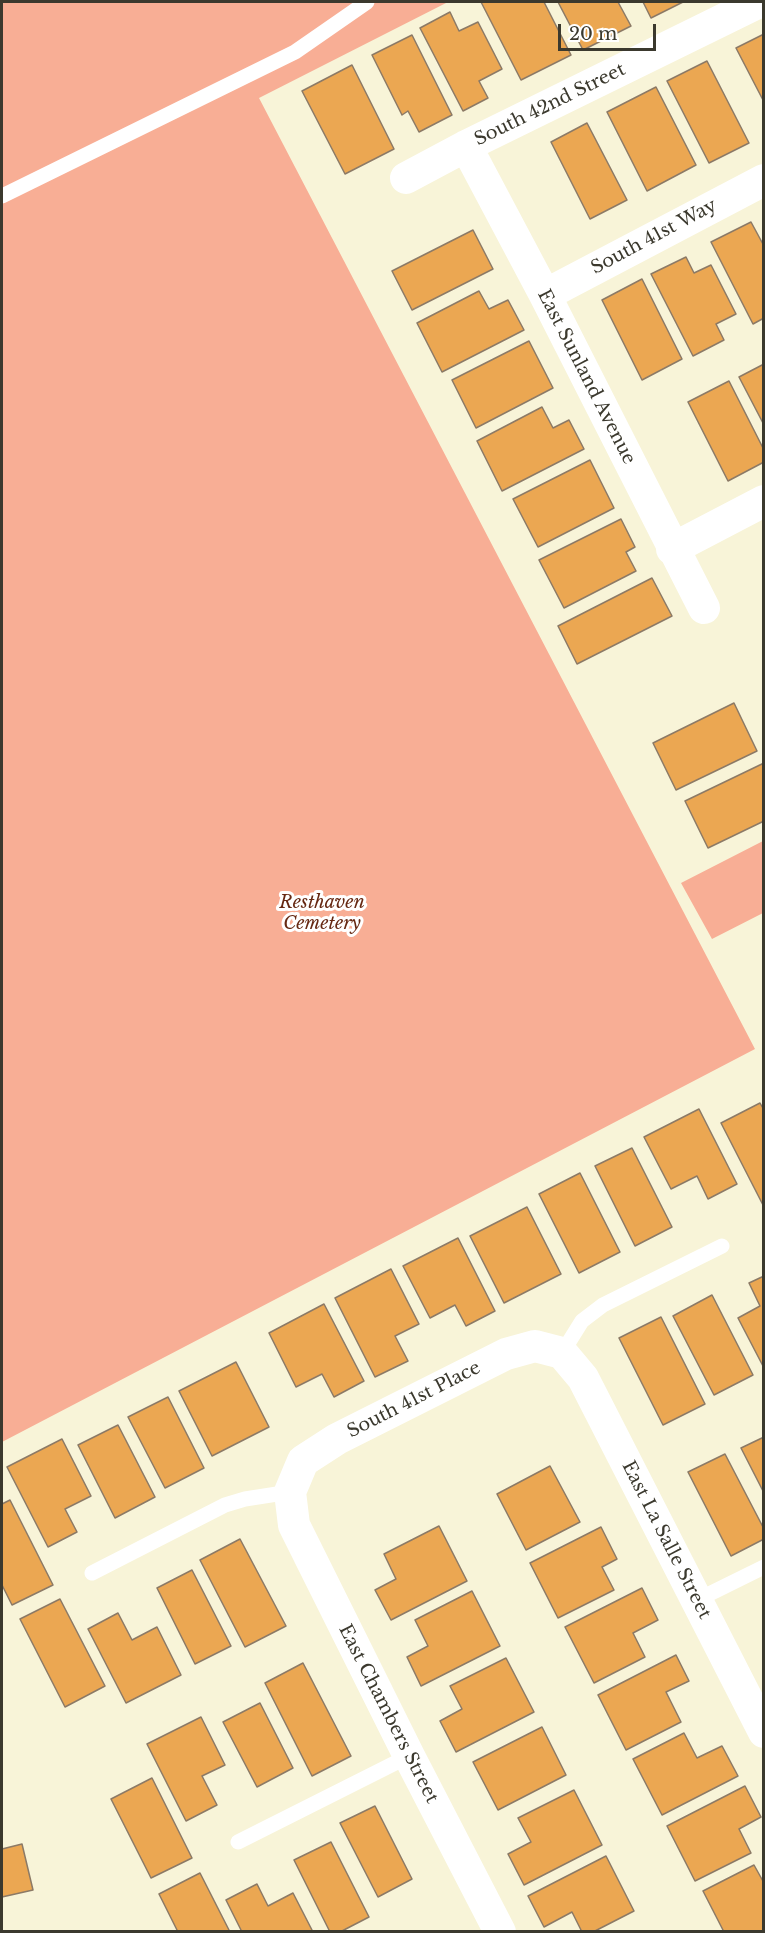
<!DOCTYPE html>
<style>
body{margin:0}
#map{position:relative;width:765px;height:1933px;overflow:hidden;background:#f8f4d8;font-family:"Libre Baskerville",serif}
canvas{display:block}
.frame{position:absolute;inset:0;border:3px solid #3b392e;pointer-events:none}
.scale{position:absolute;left:558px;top:24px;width:98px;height:27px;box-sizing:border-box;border:3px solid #3b392e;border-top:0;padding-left:8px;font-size:18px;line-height:21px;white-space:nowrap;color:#3b392e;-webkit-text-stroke:4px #fff;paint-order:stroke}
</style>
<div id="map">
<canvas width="765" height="1933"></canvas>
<div class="frame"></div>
<div class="scale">20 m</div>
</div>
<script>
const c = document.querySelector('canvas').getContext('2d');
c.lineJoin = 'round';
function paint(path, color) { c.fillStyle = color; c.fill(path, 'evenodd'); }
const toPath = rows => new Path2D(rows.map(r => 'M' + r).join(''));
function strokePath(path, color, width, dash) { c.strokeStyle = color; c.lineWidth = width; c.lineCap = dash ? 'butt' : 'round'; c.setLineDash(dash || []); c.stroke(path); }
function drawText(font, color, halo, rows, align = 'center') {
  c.font = font + ' "Libre Baskerville",serif'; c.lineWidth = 6; c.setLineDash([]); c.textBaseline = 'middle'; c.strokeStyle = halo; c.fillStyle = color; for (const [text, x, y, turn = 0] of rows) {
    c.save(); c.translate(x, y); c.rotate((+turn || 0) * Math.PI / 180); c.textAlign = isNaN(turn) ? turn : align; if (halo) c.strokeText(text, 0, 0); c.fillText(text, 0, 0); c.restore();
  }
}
paint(toPath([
 [2,2,448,2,259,98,755,1049,2,1442],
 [763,841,763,913,712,939,681,883]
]), '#f8ae95');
const building = toPath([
 [481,2,544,2,571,55,521,80,481,2],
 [558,2,618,2,631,26,583,50,558,2],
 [643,2,683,2,651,18,643,2],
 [450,12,459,31,478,22,502,69,479,81,488,98,463,111,420,28,450,12],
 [764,34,764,102,736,48,764,34],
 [412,35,452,115,419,132,408,111,402,115,372,55,412,35],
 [707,61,749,143,709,163,667,81,707,61],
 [352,65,394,149,345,174,302,91,352,65],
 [656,87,696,165,647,191,607,112,656,87],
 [587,123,627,200,590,219,551,142,587,123],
 [751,222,764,246,764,318,753,324,711,242,751,222],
 [473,230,493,269,412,310,392,271,473,230],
 [686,257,694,273,711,265,736,314,716,324,724,340,693,356,651,274,686,257],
 [642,279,682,359,642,380,602,300,642,279],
 [479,291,489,309,508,300,524,330,442,372,417,323,479,291],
 [529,341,553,388,476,428,452,380,529,341],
 [764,364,764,425,739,377,764,364],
 [729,381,764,450,764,462,728,481,688,402,729,381],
 [542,407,553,428,569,420,584,449,502,491,477,441,542,407],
 [590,460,614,508,538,547,513,499,590,460],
 [621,519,635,547,626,552,636,571,564,608,539,560,621,519],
 [652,578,672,616,577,664,558,626,652,578],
 [734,703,757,751,676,790,653,743,734,703],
 [764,763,764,821,708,848,685,801,764,763],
 [760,1103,764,1110,764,1207,721,1123,760,1103],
 [699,1109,737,1184,708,1199,697,1176,671,1189,644,1137,699,1109],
 [632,1148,672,1227,635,1246,595,1166,632,1148],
 [580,1173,620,1252,579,1273,539,1194,580,1173],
 [527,1207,561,1274,504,1303,470,1236,527,1207],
 [458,1238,495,1311,466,1326,455,1305,430,1318,403,1266,458,1238],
 [391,1269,419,1324,395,1336,408,1361,375,1377,335,1298,391,1269],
 [764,1276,764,1368,738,1318,760,1306,749,1283,764,1276],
 [712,1295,753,1375,714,1395,673,1316,712,1295],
 [324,1304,364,1381,334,1397,322,1374,296,1387,269,1333,324,1304],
 [661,1317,705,1404,663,1425,619,1338,661,1317],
 [236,1362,269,1427,212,1456,179,1391,236,1362],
 [168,1397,204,1468,165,1488,128,1417,168,1397],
 [118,1425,155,1497,115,1518,78,1445,118,1425],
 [764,1437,764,1493,741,1448,764,1437],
 [62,1439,91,1496,65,1509,77,1532,48,1547,7,1467,62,1439],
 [725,1454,764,1529,764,1539,731,1556,688,1472,725,1454],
 [550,1466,580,1522,526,1550,497,1494,550,1466],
 [10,1500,53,1585,12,1605,2,1585,2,1504,10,1500],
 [439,1526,467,1581,391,1620,375,1590,396,1579,384,1554,439,1526],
 [601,1527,617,1559,602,1567,614,1590,558,1618,530,1563,601,1527],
 [240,1539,286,1626,245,1647,200,1560,240,1539],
 [192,1570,231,1646,195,1664,157,1588,192,1570],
 [642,1588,658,1620,633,1633,645,1657,594,1683,565,1627,642,1588],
 [472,1591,500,1646,421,1686,407,1657,428,1646,415,1620,472,1591],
 [60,1599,105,1686,65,1707,20,1619,60,1599],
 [118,1613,132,1640,157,1627,181,1675,126,1703,88,1629,118,1613],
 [676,1655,689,1681,666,1692,681,1722,626,1750,598,1695,676,1655],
 [506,1658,534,1712,456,1752,440,1721,462,1709,450,1686,506,1658],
 [303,1663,351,1756,312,1776,265,1683,303,1663],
 [260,1703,293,1768,257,1787,223,1722,260,1703],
 [201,1717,225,1765,202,1776,217,1805,186,1821,147,1744,201,1717],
 [542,1727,566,1775,498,1810,473,1762,542,1727],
 [684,1733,697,1758,722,1746,738,1776,662,1815,633,1759,684,1733],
 [152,1778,192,1858,151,1878,111,1799,152,1778],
 [745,1786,761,1817,739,1829,751,1853,695,1881,667,1826,745,1786],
 [574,1790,602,1845,524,1885,508,1854,531,1842,518,1818,574,1790],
 [375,1806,412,1879,378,1897,340,1823,375,1806],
 [331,1842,369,1917,340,1932,330,1932,294,1860,331,1842],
 [22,1844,33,1890,2,1897,2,1849,22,1844],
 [606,1856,634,1911,593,1932,582,1932,572,1912,544,1927,528,1896,606,1856],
 [754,1865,764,1883,764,1930,760,1932,724,1932,703,1891,754,1865],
 [200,1873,230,1932,178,1932,159,1894,200,1873],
 [257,1884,268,1906,293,1893,313,1932,242,1932,226,1900,257,1884]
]);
paint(building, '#eba752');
strokePath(building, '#8c7a66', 1.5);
strokePath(toPath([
 [2,196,295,52,367,2],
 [562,1353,582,1321,603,1305,722,1246],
 [92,1573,225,1505,245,1499,290,1492],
 [697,1600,764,1567],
 [238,1842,409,1756]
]), '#fff', 15);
strokePath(toPath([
 [466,146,545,295,704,608],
 [406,178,466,146,759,2],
 [545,295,764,180],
 [672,549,764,501],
 [500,1932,409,1756,294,1525,290,1492,303,1461,337,1439,506,1354,535,1346,562,1353,583,1378,764,1732]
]), '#fff', 32);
drawText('18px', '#3b392e', '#fff', [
 ["South 42nd Street",550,105,-26],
 ["South 41st Way",654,237,-28],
 ["East Sunland Avenue",586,377,63],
 ["South 41st Place",414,1400,-27],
 ["East La Salle Street",666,1540,63],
 ["East Chambers Street",388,1714,63]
]);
drawText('italic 18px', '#662812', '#fff', [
 ["Resthaven",322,903],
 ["Cemetery",322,924]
]);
</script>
